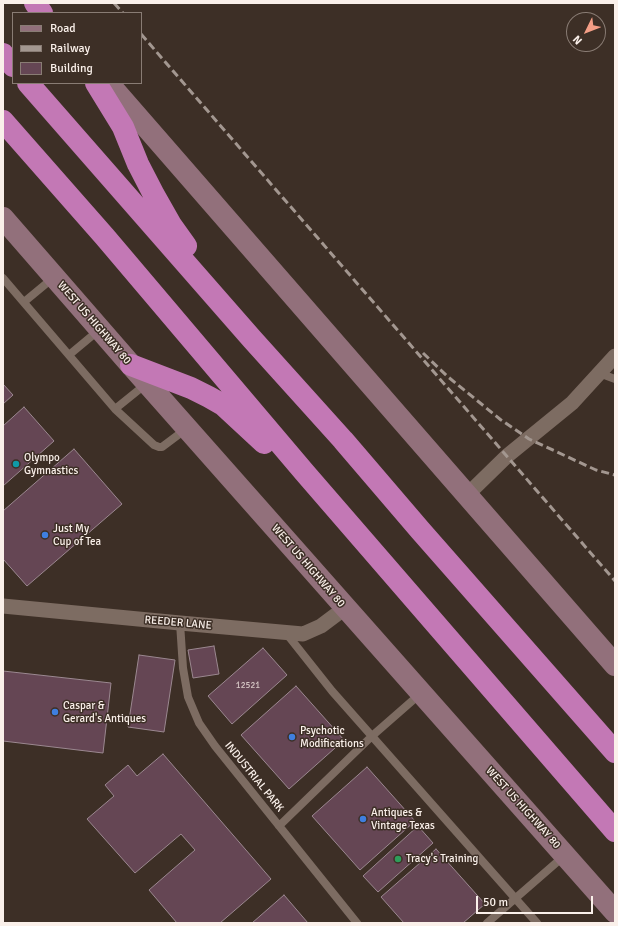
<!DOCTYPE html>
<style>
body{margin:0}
#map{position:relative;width:618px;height:926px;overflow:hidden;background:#3d2f26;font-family:Signika,sans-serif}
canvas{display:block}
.frame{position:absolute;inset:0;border:4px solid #faf0ea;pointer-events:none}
.legend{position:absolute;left:12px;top:12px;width:130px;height:72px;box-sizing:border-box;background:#3d2f26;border:1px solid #897c74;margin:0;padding:5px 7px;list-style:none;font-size:12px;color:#faf0ea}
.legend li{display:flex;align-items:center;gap:8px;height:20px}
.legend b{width:20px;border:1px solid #897c74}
.north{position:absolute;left:566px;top:12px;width:40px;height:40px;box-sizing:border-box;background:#3d2f26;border:1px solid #897c74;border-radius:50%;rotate:227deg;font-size:11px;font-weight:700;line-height:16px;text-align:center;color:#faf0ea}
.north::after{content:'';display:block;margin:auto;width:14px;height:18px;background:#f49e86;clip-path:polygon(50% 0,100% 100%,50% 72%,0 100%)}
.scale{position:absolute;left:476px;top:896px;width:117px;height:18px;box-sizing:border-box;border:2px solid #faf0ea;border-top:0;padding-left:5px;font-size:12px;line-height:14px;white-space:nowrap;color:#faf0ea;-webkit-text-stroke:3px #3d2f26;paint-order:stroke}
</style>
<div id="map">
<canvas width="618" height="926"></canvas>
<div class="frame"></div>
<ul class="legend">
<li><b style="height:5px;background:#92707b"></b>Road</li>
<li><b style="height:5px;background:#a39790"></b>Railway</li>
<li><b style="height:11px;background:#654654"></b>Building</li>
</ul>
<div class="north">N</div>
<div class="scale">50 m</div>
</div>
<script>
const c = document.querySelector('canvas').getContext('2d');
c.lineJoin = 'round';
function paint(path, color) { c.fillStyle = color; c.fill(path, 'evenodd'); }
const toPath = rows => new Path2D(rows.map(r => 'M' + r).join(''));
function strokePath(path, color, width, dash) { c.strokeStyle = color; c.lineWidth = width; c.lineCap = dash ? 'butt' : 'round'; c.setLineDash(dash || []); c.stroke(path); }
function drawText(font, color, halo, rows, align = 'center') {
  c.font = font + ' Signika,sans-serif'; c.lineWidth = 3; c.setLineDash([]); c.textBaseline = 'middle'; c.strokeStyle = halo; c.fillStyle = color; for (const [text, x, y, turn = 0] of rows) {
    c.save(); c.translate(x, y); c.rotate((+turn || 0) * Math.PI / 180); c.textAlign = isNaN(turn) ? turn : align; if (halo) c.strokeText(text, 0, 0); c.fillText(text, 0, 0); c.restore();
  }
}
const building = toPath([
 [3,384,13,395,3,404,3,384],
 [24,407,54,441,3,486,3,426,24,407],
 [74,449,122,504,27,586,3,559,3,511,74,449],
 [214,646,219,674,193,678,188,650,214,646],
 [263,648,287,675,232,724,208,696,263,648],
 [139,655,175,660,164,732,128,727,139,655],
 [3,671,111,683,103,753,3,741,3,671],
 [296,686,344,740,289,789,241,735,296,686],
 [163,754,271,879,220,923,177,923,149,890,195,850,181,834,135,873,87,819,114,796,105,785,128,765,137,776,163,754],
 [367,767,415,821,360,870,312,816,367,767],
 [418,826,433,843,378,892,363,876,418,826],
 [436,849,485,904,463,923,404,923,381,897,436,849],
 [284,895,308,923,252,923,284,895]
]);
paint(building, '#654654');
strokePath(building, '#9b8890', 1);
strokePath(toPath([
 [3,278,115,409,154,445,159,447,162,447,186,429],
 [24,302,53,278],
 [69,355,99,330],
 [599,373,615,379],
 [115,409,146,384],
 [180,623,183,668,188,697,199,723,215,746,357,923],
 [286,633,332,691,537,923],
 [279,826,372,736,420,694],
 [487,923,564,856]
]), '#7d6c62', 8);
strokePath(toPath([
 [466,496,507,456,572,403,615,356],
 [3,606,180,623,303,634,321,626,345,608]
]), '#7d6c62', 15);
strokePath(toPath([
 [108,83,615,665],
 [3,218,131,365,615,912]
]), '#92707b', 22);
strokePath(toPath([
 [35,3,42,13],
 [3,54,13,66],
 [28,83,252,339,343,440,420,530,615,752],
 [96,83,123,127,138,164,154,195,171,225,186,246],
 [3,121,105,237,305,473,615,831],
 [131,365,191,388,209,397,223,405,264,443]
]), '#c378b5', 22);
strokePath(toPath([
 [114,3,123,13],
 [141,34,615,581],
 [423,353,447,376,501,420,529,439,596,470,615,475]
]), '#a39790', 3, [8, 4]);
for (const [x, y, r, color] of [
 [16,464,4,"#0f9aa8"],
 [45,535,4,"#3f7fe0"],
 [55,712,4,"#3f7fe0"],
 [292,737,4,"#3f7fe0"],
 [363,819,4,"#3f7fe0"],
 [398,859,4,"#2e9e5b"]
]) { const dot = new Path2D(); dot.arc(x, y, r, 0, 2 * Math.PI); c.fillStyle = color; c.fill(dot); strokePath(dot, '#3d2f26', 1.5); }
drawText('9px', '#d5c6c4', null, [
 ["12521",248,686]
]);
drawText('11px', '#faf0ea', '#3d2f26', [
 ["WEST US HIGHWAY 80",94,323,49],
 ["WEST US HIGHWAY 80",308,566,49],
 ["REEDER LANE",178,623,5],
 ["INDUSTRIAL PARK",254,777,51],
 ["WEST US HIGHWAY 80",523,808,48]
]);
drawText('11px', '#faf0ea', '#3d2f26', [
 ["Olympo",24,458],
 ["Gymnastics",24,471],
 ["Just My",53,529],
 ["Cup of Tea",53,542],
 ["Caspar &",63,706],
 ["Gerard's Antiques",63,719],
 ["Psychotic",300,731],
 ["Modifications",300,744],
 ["Antiques &",371,813],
 ["Vintage Texas",371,826],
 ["Tracy's Training",406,859]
], 'left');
</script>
